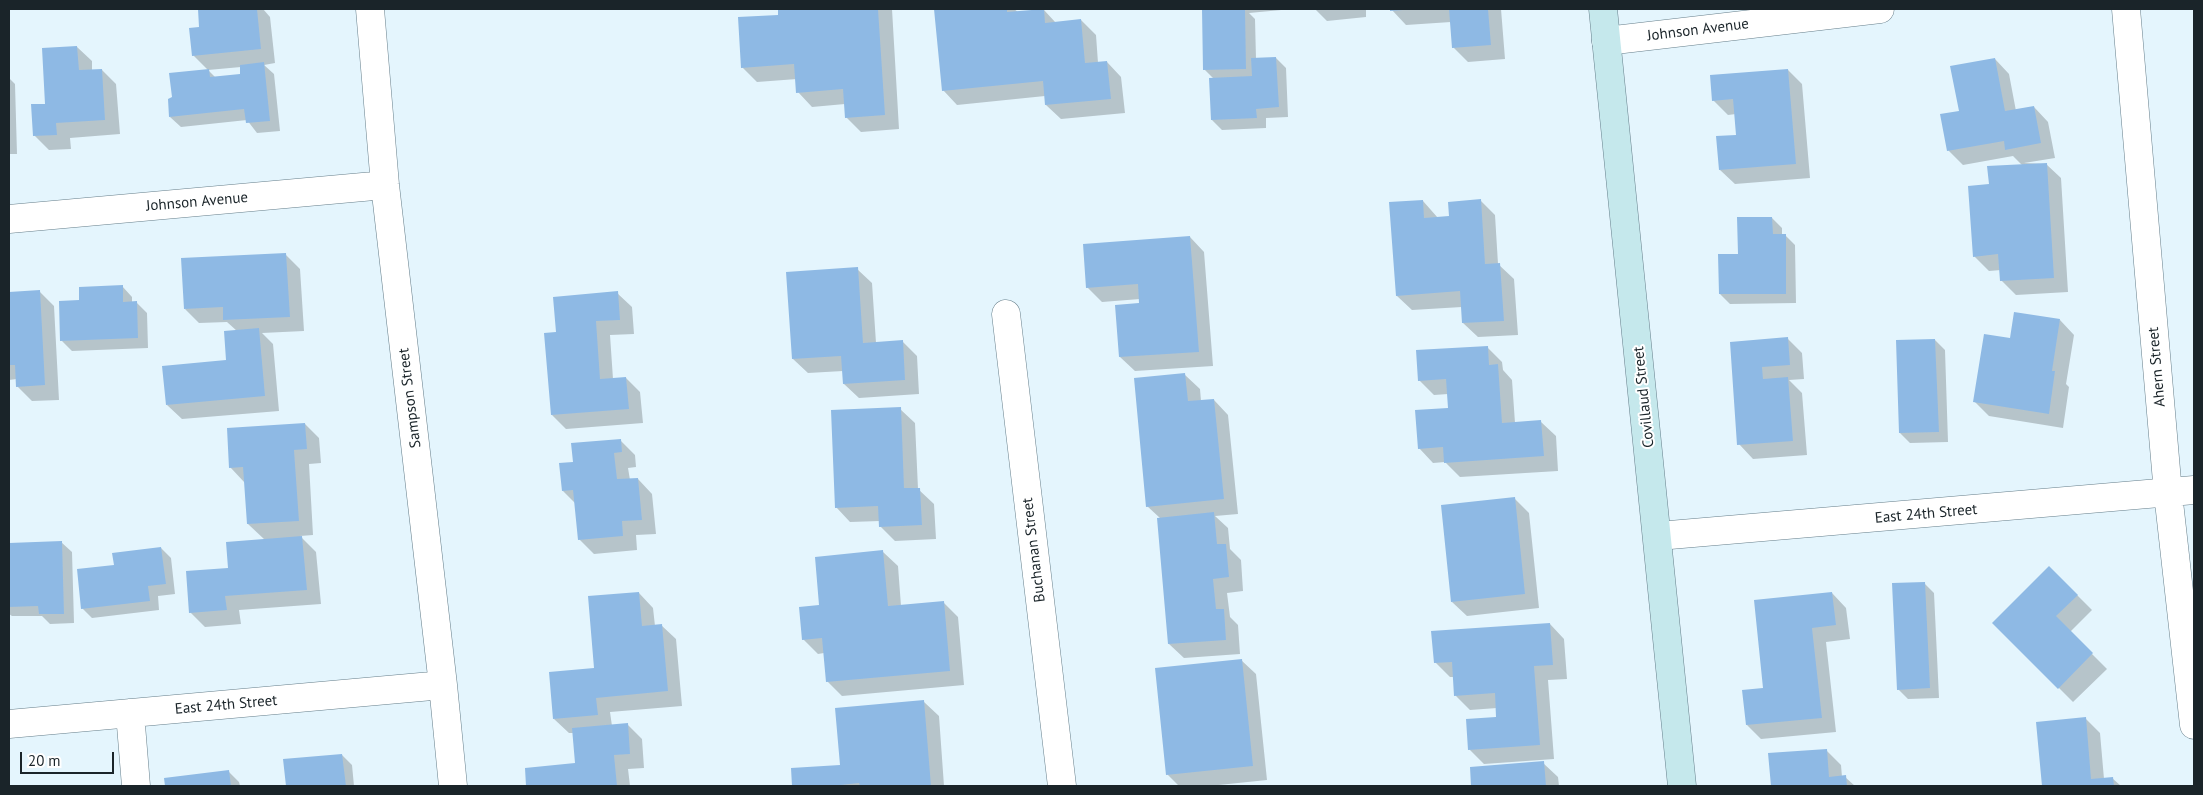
<!DOCTYPE html>
<style>
body{margin:0}
#map{position:relative;width:2203px;height:795px;overflow:hidden;background:#e4f5fd;font-family:"PT Sans",sans-serif}
canvas{display:block}
.frame{position:absolute;inset:0;border:10px solid #1a2429;pointer-events:none}
.scale{position:absolute;left:20px;top:752px;width:94px;height:22px;box-sizing:border-box;border:2px solid #1a2429;border-top:0;padding-left:6px;font-size:15px;line-height:18px;white-space:nowrap;color:#1a2429;-webkit-text-stroke:4px #fff;paint-order:stroke}
</style>
<div id="map">
<canvas width="2203" height="795"></canvas>
<div class="frame"></div>
<div class="scale">20 m</div>
</div>
<script>
const c = document.querySelector('canvas').getContext('2d');
c.lineJoin = 'round';
function paint(path, color) { c.fillStyle = color; c.fill(path, 'evenodd'); }
const toPath = rows => new Path2D(rows.map(r => 'M' + r).join(''));
function strokePath(path, color, width, dash) { c.strokeStyle = color; c.lineWidth = width; c.lineCap = dash ? 'butt' : 'round'; c.setLineDash(dash || []); c.stroke(path); }
function drawText(font, color, halo, rows, align = 'center') {
  c.font = font + ' "PT Sans",sans-serif'; c.lineWidth = 4; c.setLineDash([]); c.textBaseline = 'middle'; c.strokeStyle = halo; c.fillStyle = color; for (const [text, x, y, turn = 0] of rows) {
    c.save(); c.translate(x, y); c.rotate((+turn || 0) * Math.PI / 180); c.textAlign = isNaN(turn) ? turn : align; if (halo) c.strokeText(text, 0, 0); c.fillText(text, 0, 0); c.restore();
  }
}
paint(toPath([
 [199,9,263,9,270,17,275,63,264,65,274,74,280,131,257,133,247,120,181,127,170,117,208,70,193,55,201,28],
 [241,67,242,75,216,78,208,70],
 [779,9,892,9,899,129,861,132,846,117,845,104,812,107,798,92,797,79,757,82,742,67,779,16],
 [935,9,1014,9,1018,12,1044,10,1056,23,1081,20,1096,35,1098,63,1107,62,1121,77,1125,113,1061,119,1046,105,1045,96,957,105,943,90],
 [1216,9,1292,9,1249,13,1255,19,1256,59,1276,58,1286,68,1288,117,1266,118,1266,128,1222,130,1212,120,1214,79,1204,69],
 [1315,9,1366,9,1366,17,1327,21],
 [1391,9,1501,9,1505,59,1468,62,1453,47,1451,22,1406,25],
 [77,47,92,61,92,70,102,70,116,84,120,134,70,138,71,149,49,150,34,135,46,105],
 [1995,59,2009,74,2016,111,2034,107,2048,122,2055,158,2024,163,2046,164,2061,178,2068,292,2016,295,2001,280,2001,270,1989,271,1974,256,1990,186,2022,165,2013,156,1963,165,1948,150,1960,112],
 [1788,70,1802,84,1810,178,1735,184,1720,170,1738,136,1736,114,1728,115,1713,100],
 [9,78,15,84,17,154,9,154],
 [1480,200,1495,215,1498,264,1514,279,1518,335,1478,337,1463,323,1462,307,1412,310,1397,296,1423,201,1438,218,1450,217],
 [1772,218,1782,228,1782,235,1785,235,1795,245,1796,303,1730,304,1720,294,1739,255],
 [1190,237,1204,252,1213,366,1135,371,1120,357,1140,304,1140,299,1102,302,1087,287],
 [285,254,300,269,304,331,262,333,273,344,279,411,182,419,167,405,228,361,237,331,227,322,199,323,185,309],
 [857,269,872,283,876,343,902,341,917,356,919,394,859,398,844,384,843,371,808,373,793,359],
 [122,286,132,297,132,303,137,303,147,313,148,348,72,351,62,341,81,302],
 [39,291,54,306,59,400,32,401,17,386,17,379,9,380,9,293],
 [617,293,632,307,634,334,610,335,613,379,626,378,640,392,643,423,566,429,552,415,557,333],
 [2060,320,2074,335,2066,384,2069,387,2063,428,1989,416,1974,401,2011,339],
 [1788,339,1802,353,1804,379,1789,380,1802,393,1807,455,1753,459,1739,444,1731,343],
 [1935,340,1945,350,1948,442,1910,443,1900,433],
 [1487,347,1502,362,1503,370,1512,380,1515,423,1541,422,1556,436,1558,471,1460,477,1445,462,1433,463,1419,448,1449,409,1448,394,1434,395,1419,380],
 [1185,375,1200,389,1201,401,1214,400,1228,415,1238,514,1215,516,1228,528,1230,549,1241,560,1243,591,1227,593,1230,617,1238,625,1240,654,1184,658,1169,644,1160,518,1147,506],
 [900,409,915,423,918,489,934,504,936,539,895,541,880,526,880,521,850,522,836,507],
 [305,424,319,438,321,463,309,464,313,535,300,536,316,552,321,604,239,610,241,624,205,627,190,612,230,569,265,540,248,524,245,483,230,467],
 [620,440,635,455,636,467,628,468,630,480,638,479,652,494,656,534,636,535,637,550,594,554,579,539,576,504,563,491,575,463],
 [1514,498,1529,513,1539,608,1467,616,1452,602],
 [61,542,72,552,74,623,50,624,42,616,12,616,9,614,9,544],
 [161,548,171,558,175,594,158,596,159,610,92,618,82,608,115,566],
 [883,552,898,566,901,606,943,602,958,617,964,685,842,696,827,681,824,653,818,654,803,639,821,606],
 [2049,567,2092,610,2070,632,2107,669,2073,702,1994,623],
 [1924,583,1934,593,1939,698,1908,699,1898,689],
 [639,593,653,608,655,626,661,625,676,639,682,706,610,712,612,726,627,724,642,739,644,768,628,769,630,786,528,786,526,769,576,765,573,733,569,733,554,719,596,669],
 [1832,593,1846,608,1850,639,1826,642,1836,732,1761,739,1747,725,1765,689],
 [1550,624,1564,639,1567,679,1548,680,1554,759,1484,764,1469,749,1498,718,1497,708,1470,710,1456,696,1455,677,1450,677,1435,662],
 [1241,660,1256,674,1267,780,1209,786,1179,786,1167,774],
 [924,702,939,716,944,786,794,786,792,769,841,766],
 [2085,718,2100,733,2104,779,2112,778,2121,786,2043,786,2037,723],
 [1826,750,1841,765,1842,777,1845,777,1855,786,1772,786,1770,754],
 [342,755,352,765,354,786,287,786,285,760],
 [1543,763,1558,777,1559,786,1472,786,1471,768],
 [229,772,239,782,240,786,167,786,166,779]
]), '#0003');
paint(toPath([
 [198,9,257,9,261,49,192,56,189,28,199,27],
 [778,9,878,9,885,115,845,118,843,89,796,93,794,64,741,68,738,17,778,15],
 [934,9,1007,9,1007,12,1044,9,1045,23,1081,19,1085,63,1107,61,1111,99,1045,105,1043,81,942,91],
 [1202,9,1245,9,1246,69,1203,70],
 [1390,9,1403,9,1403,10,1390,11],
 [1449,9,1488,9,1491,45,1452,48],
 [77,46,79,70,102,69,105,120,56,123,57,135,33,136,31,104,45,104,42,48],
 [1276,57,1279,107,1256,109,1257,118,1211,120,1209,78,1252,76,1251,58],
 [1995,58,2005,111,2034,106,2041,143,2005,150,2004,141,1947,151,1940,114,1959,111,1950,66],
 [264,62,270,121,246,123,244,109,169,117,168,99,172,97,169,73,209,69,210,77,240,74,240,65],
 [1788,69,1796,164,1719,170,1716,136,1736,135,1733,99,1712,101,1710,75],
 [2047,163,2054,278,2000,281,1998,254,1973,257,1968,186,1989,184,1987,166],
 [1481,199,1485,264,1500,263,1504,321,1462,323,1460,291,1396,296,1389,202,1423,200,1424,218,1449,216,1448,202],
 [1737,217,1772,217,1773,234,1786,234,1786,294,1719,294,1718,254,1738,254],
 [1190,236,1199,352,1119,357,1115,305,1139,303,1138,284,1086,288,1083,244],
 [286,253,290,317,223,320,223,307,184,309,181,258],
 [858,267,863,343,903,340,905,380,843,384,841,356,792,359,786,272],
 [123,285,123,302,137,301,138,338,60,341,59,301,79,300,79,287],
 [40,290,45,385,16,387,15,365,9,365,9,292],
 [618,291,620,320,596,321,600,379,626,377,629,409,551,415,544,333,556,332,553,297],
 [2014,312,2060,319,2052,371,2055,371,2049,414,1973,402,1984,334,2010,338],
 [259,328,265,396,166,405,162,366,226,360,224,331],
 [1788,337,1790,365,1762,367,1763,379,1788,377,1793,441,1737,445,1730,342],
 [1935,339,1939,432,1899,433,1896,340],
 [1488,346,1489,365,1498,364,1502,423,1541,420,1544,456,1444,463,1443,447,1418,449,1415,410,1448,408,1446,379,1418,381,1416,350],
 [1185,373,1188,401,1214,399,1224,499,1146,507,1134,378],
 [901,407,904,488,920,488,922,525,879,527,878,506,835,508,831,410],
 [305,423,307,449,294,450,299,521,247,524,243,467,229,468,227,428],
 [621,439,622,452,614,453,617,479,638,478,642,520,622,521,623,536,578,540,573,490,562,491,559,463,573,462,571,443],
 [1515,497,1525,594,1451,602,1441,505],
 [1214,512,1217,544,1226,544,1229,577,1213,579,1216,609,1224,609,1226,640,1168,644,1157,518],
 [302,536,307,590,225,596,227,610,189,613,186,571,228,568,226,542],
 [62,541,64,614,39,614,38,606,9,607,9,543],
 [161,547,166,584,148,586,150,601,81,609,77,569,114,565,112,553],
 [883,550,888,606,944,601,950,671,826,682,822,638,802,640,799,607,819,605,815,557],
 [2049,566,2078,595,2056,616,2093,653,2058,689,1992,623],
 [1925,582,1930,688,1897,690,1892,583],
 [639,592,642,626,662,624,668,691,596,698,598,715,553,719,549,672,594,668,588,596],
 [1832,592,1836,625,1812,628,1822,718,1746,725,1742,690,1763,688,1754,600],
 [1550,623,1553,665,1534,666,1540,745,1468,750,1466,719,1496,717,1495,693,1454,696,1452,662,1434,663,1431,631],
 [1242,659,1253,766,1166,775,1155,668],
 [924,700,931,786,860,786,859,783,832,786,792,786,791,768,840,765,835,708],
 [2086,717,2091,779,2113,777,2114,786,2042,786,2036,722],
 [628,723,630,754,614,755,617,786,526,786,525,768,575,763,572,728],
 [1827,749,1829,777,1846,775,1847,786,1771,786,1768,753],
 [342,754,346,786,286,786,283,759],
 [1544,761,1546,786,1471,786,1470,767],
 [229,770,231,786,165,786,164,778]
]), '#8eb9e4');
const street = toPath([
 [370,9,385,185,443,685,453,786],
 [2126,9,2168,493,2194,725],
 [1606,41,1880,9],
 [9,219,385,185],
 [1006,314,1062,786],
 [1658,536,2194,490],
 [130,713,136,786],
 [9,724,443,685]
]);
const secondary = toPath([
 [1603,9,1682,786]
]);
strokePath(street, '#657e8a', 29);
strokePath(secondary, '#657e8a', 29);
strokePath(street, '#fff', 28);
strokePath(secondary, '#c5e8ec', 28);
drawText('15px', '#1a2429', '#fff', [
 ["Johnson Avenue",1698,30,-7],
 ["Johnson Avenue",197,202,-5],
 ["Ahern Street",2157,367,-95],
 ["Covillaud Street",1644,397,-96],
 ["Sampson Street",410,398,-97],
 ["East 24th Street",1926,514,-5],
 ["Buchanan Street",1034,550,-97],
 ["East 24th Street",226,705,-5]
]);
</script>
